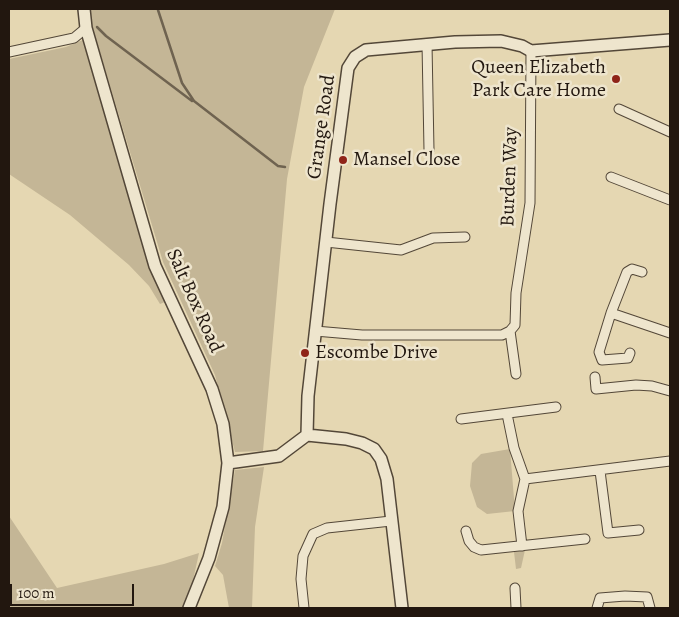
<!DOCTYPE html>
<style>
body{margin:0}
#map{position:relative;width:679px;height:617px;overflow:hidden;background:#e5d7b2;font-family:Alegreya,serif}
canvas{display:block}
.frame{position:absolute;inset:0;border:10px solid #22170f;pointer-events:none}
.scale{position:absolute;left:10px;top:584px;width:124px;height:22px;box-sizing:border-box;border:2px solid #22170f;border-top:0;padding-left:6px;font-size:15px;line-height:18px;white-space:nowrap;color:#22170f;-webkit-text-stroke:4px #eee5cd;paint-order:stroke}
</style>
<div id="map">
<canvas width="679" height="617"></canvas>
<div class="frame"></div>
<div class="scale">100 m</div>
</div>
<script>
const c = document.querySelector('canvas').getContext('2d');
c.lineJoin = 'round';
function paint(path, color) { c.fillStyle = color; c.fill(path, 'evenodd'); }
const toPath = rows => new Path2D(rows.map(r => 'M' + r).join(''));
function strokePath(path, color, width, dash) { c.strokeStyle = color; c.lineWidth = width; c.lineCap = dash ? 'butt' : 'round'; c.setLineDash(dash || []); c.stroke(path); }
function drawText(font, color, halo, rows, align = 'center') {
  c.font = font + ' Alegreya,serif'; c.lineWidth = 5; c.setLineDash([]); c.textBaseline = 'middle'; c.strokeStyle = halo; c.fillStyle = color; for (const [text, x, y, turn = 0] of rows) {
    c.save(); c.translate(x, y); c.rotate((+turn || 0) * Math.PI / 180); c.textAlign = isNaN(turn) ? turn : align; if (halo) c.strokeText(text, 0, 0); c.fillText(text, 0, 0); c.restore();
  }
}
paint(toPath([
 [87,9,335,9,304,87,287,179,263,451,235,452,215,375,163,262],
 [85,39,149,264,165,302,160,304,149,286,129,265,70,215,9,174,9,59,66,47],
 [510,449,515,511,487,514,477,507,470,486,472,463,481,454],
 [264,467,255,527,252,608,229,608,223,575,215,566,222,543,235,470],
 [9,516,57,588,164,564,199,553,187,608,9,608],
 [525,550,521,568,516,569,514,552]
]), '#c4b696');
strokePath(toPath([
 [158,10,182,83,194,101,278,166,285,167],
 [97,27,106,36,192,101]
]), '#6f6350', 2.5);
const minor = toPath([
 [427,44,429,150],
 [9,52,74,38,86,28],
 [619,109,670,132],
 [611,177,670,200],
 [326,242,401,250,433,238,465,237],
 [611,313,670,333],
 [315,331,362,335,502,335,510,331,515,325,516,293,530,203,531,51],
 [510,331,516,374],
 [630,353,628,358,602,360,599,352,611,313,627,272,632,269,642,272],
 [595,377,596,389,636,385,652,386,670,391],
 [507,414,514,448,525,479,518,511,522,546],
 [461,419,556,407],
 [600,471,608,533,639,530],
 [525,479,670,461],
 [466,531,469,541,474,547,481,550,585,539],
 [515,588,516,608],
 [304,608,301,579,303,556,313,534,327,528,391,521],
 [597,608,600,598,625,596,647,597,650,608]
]);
const tertiary = toPath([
 [84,9,86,28,155,266,212,389,223,424,228,463,223,507,209,558,189,608],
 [307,435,308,396,330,204,348,68,355,57,366,50,455,42,501,41,522,46,531,51,670,40],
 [307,435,346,439,362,443,374,449,381,459,387,479,402,608],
 [228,463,279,456,307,435]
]);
strokePath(minor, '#534738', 11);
strokePath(tertiary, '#534738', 14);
strokePath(minor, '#eee5cd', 9);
strokePath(tertiary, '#eee5cd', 11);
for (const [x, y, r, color] of [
 [616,79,5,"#8f2418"],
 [343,160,5,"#8f2418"],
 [305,353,5,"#8f2418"]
]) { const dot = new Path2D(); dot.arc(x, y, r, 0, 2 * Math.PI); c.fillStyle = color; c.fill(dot); strokePath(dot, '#eee5cd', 2); }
drawText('20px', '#22170f', '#eee5cd', [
 ["Queen Elizabeth",606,68,"right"],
 ["Park Care Home",606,91,"right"],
 ["Mansel Close",353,160],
 ["Escombe Drive",315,353]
], 'left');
drawText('20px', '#22170f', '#eee5cd', [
 ["Grange Road",322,127,-82],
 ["Burden Way",510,177,-88],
 ["Salt Box Road",194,301,66]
]);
</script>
